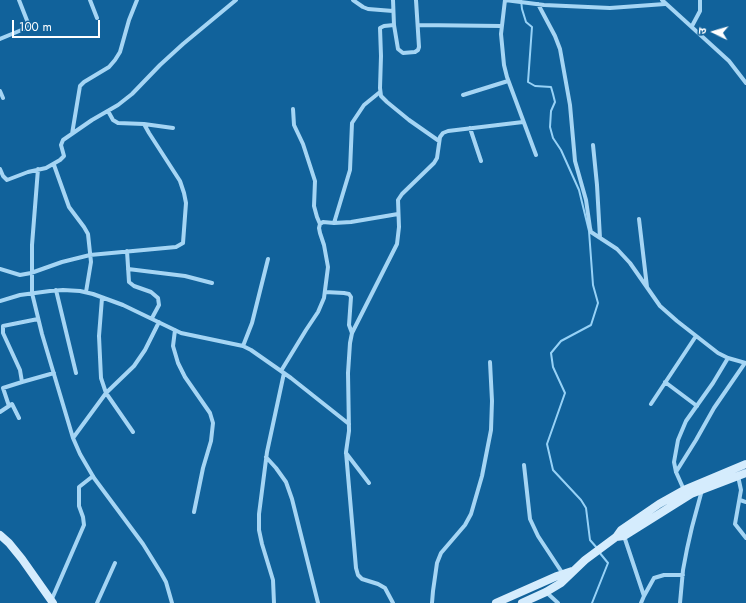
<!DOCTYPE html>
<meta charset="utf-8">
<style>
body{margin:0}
#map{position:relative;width:746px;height:603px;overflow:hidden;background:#11629b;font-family:Jost,"Noto Sans Devanagari",sans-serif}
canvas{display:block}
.north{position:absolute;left:694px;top:12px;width:40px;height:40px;-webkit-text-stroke:3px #11629b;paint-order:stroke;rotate:275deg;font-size:11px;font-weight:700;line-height:16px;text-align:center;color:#fff}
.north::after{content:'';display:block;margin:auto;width:14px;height:18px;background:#fff;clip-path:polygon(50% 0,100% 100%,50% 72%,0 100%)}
.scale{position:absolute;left:12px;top:20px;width:88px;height:18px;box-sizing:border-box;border:2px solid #fff;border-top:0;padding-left:5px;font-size:12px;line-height:14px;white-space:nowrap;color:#fff;-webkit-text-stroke:3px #11629b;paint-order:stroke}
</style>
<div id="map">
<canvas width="746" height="603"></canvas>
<div class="north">उ</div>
<div class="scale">100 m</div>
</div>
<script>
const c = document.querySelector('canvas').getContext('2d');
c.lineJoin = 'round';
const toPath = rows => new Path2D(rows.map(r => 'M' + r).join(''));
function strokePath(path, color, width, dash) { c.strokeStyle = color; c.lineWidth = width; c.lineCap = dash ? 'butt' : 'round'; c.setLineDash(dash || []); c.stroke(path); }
strokePath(toPath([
 [521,0,522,9,526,22,532,27,528,82,535,86,551,87,553,94,555,102,551,111,550,127,553,138,561,150,579,190,589,231,593,285,598,303,591,325,561,341,551,353,553,367,565,393,547,444,553,470,581,500,586,508,590,540,597,548],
 [592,603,608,563,599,552]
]), '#97d2f7', 2);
strokePath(toPath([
 [90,0,97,18],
 [353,0,363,7,368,9,393,11],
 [393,0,394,25,398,49,403,53,415,52,418,50,419,47,416,0],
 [505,0,501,34,504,65,507,77,536,155],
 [505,0,544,5,610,8,665,4],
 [662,0,729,61,746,83],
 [538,4,555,36,560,49,570,105,575,161,586,200,590,228,591,232,617,249,630,263,660,306,677,321,718,353,728,358,746,363],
 [394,25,384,26,380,28,381,56,380,88,381,96,387,102,409,120,439,141],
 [418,25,501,26],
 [692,26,700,11,700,0],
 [0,39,24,29,27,26,28,23,19,0],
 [0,91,3,98],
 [463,95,508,81],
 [293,109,294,125,303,144,315,181,314,206,317,217,320,224],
 [108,111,113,120,118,123,144,124,173,128],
 [470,128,481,161],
 [72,134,80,86,84,82,109,67,115,60,120,52,129,20,137,0],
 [593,145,597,185,600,238],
 [54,165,69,207,84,227,88,234,91,262,86,292],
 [0,169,3,176,7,180,28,172,46,168,60,160,64,156,61,145,63,140,92,120,118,105,132,94,160,65,183,44,236,0],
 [38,169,32,245,32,293,42,334,73,438,80,454,94,478,143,544,161,573,166,582,172,603],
 [639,219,647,287],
 [334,223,350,170,352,123,364,105,380,92],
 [127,251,129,282,134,286,151,292,158,298,159,305,152,318],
 [0,269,20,275,31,273,62,262,90,255,176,247,183,243,186,203,184,193,180,181,149,133,144,124],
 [128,269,185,276,212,283],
 [56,290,76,373],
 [325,292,344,293,349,294,351,297,349,325,352,333],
 [102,298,99,336,101,378,106,393,133,432],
 [0,301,20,295,50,291,63,290,80,291,93,294,123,305,181,333,243,346,251,350,291,378,349,424],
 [175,330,173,346,178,363,185,377,210,413,213,423,211,441,203,468,194,512],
 [243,346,252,323,268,259],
 [281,371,306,330,318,312,324,298,328,267,324,245,320,233,319,228,320,224,323,222,334,223,351,222,398,214],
 [22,382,54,373],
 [665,382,697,406],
 [651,404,696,336],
 [9,406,3,388,22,382,20,370,3,333,3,326,38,319],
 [0,412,12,404,19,418],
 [73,438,106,393,134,366,145,350,159,322],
 [346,453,369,483],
 [266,457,276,468,286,482,292,499,318,603],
 [524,465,530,519,538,536,563,574],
 [676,472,696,440,714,408,745,363],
 [738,476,741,490,735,524,746,538],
 [684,490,676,472,674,462,678,440,686,421,713,383,728,358],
 [740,500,746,502],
 [624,536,644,596,641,603],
 [546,592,558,603],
 [644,596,654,578,664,575,683,575],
 [51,601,84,525,83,517,79,506,79,487,93,476],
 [97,603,115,563],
 [274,603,273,580,262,544,259,530,259,514,267,452,284,373],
 [393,603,385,588,378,584,362,579,358,575,356,568,346,452,349,431,348,373,350,343,352,333,397,244,399,227,398,200,402,194,434,163,437,158,440,137,443,133,448,131,523,122],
 [432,603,433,591,437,563,441,553,465,525,471,514,482,476,491,430,492,401,490,362],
 [680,603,683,570,687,549,692,527,702,490]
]), '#a5d5f4', 4);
strokePath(toPath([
 [0,535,9,543,22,559,53,603],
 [616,537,624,536,691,494,746,473],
 [496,603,557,576,572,571],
 [522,603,546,592,561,583,585,560,616,537,621,530,659,504,684,490,746,464]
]), '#d5ecfd', 8);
</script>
